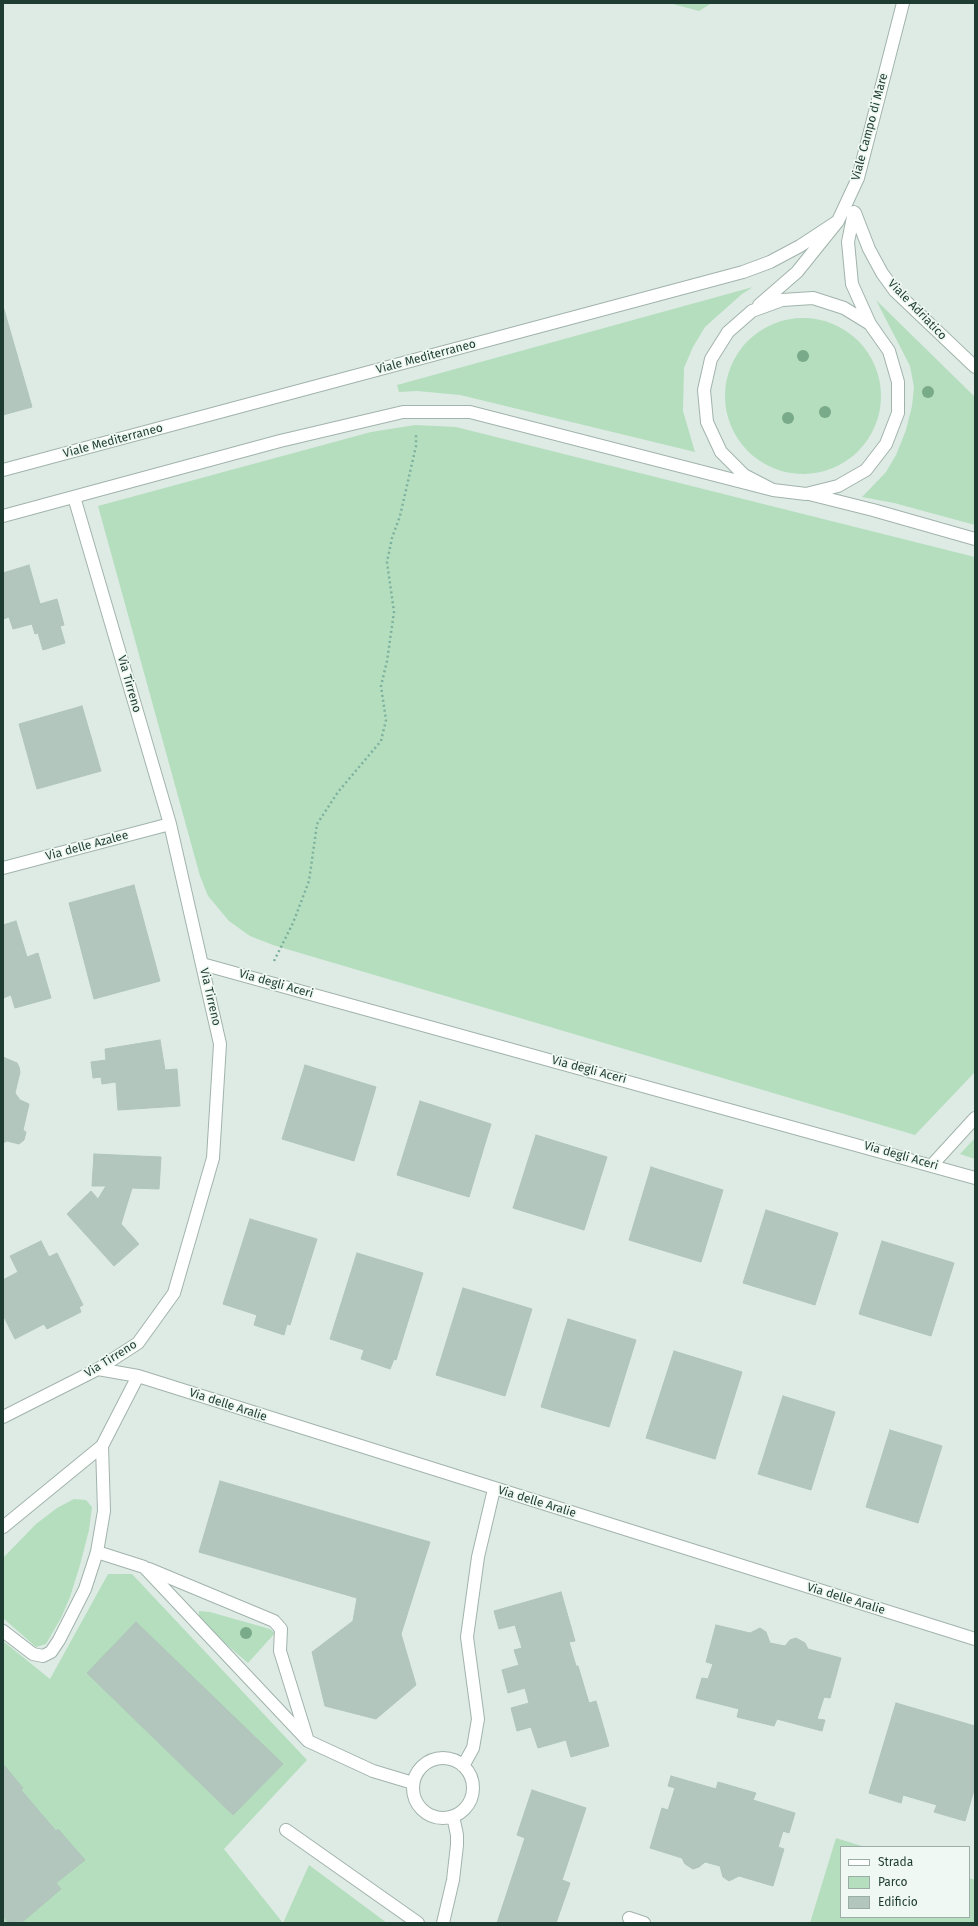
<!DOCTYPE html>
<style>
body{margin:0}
#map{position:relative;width:978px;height:1926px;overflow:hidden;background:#deebe5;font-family:"Fira Sans",sans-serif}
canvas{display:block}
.frame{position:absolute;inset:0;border:4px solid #1e3c32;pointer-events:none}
.legend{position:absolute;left:840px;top:1846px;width:130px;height:72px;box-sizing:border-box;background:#eff8f3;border:1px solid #9bada6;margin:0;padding:5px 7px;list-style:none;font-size:12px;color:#1e3c32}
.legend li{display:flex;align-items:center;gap:8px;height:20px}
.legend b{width:20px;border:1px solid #9bada6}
</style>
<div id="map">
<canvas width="978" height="1926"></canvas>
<div class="frame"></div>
<ul class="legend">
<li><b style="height:5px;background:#fff"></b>Strada</li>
<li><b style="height:11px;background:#b5debe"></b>Parco</li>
<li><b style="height:11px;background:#b3c6bd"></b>Edificio</li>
</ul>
</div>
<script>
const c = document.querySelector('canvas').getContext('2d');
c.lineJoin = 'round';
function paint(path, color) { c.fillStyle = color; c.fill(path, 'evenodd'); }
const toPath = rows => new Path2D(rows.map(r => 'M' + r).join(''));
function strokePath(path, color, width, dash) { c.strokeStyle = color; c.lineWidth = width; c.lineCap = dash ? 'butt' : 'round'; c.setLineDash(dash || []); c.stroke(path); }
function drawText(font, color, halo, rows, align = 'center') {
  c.font = font + ' "Fira Sans",sans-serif'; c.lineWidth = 3.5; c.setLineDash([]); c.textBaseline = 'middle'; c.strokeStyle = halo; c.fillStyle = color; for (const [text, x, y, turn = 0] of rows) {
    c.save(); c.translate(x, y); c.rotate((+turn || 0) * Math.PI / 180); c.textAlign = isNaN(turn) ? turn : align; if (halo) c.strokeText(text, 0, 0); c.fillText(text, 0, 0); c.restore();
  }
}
paint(toPath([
 [669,3,712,3,699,11],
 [753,287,742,294,705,327,693,347,684,368,683,411,695,452,460,395,417,391,399,392,397,385],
 [876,300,975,397,975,525,894,503,862,497,886,472,896,455,906,430,912,406,914,387,910,366],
 '725 396a78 78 0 1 1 156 0a78 78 0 1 1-156 0Z',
 [415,425,456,427,472,431,975,557,975,1072,915,1135,273,945,250,936,229,921,208,896,200,876,98,506,371,432],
 [975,1138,975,1159,960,1154],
 [74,1499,86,1500,92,1507,89,1530,80,1565,70,1597,61,1618,46,1644,36,1647,3,1618,3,1558,36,1524,57,1508],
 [108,1574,132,1574,307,1760,224,1849,283,1923,309,1865,387,1923,3,1923,3,1641,50,1679],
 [199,1611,210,1612,270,1629,275,1633,248,1663,205,1626,199,1617],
 [836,1838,865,1847,841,1847,841,1917,969,1917,969,1878,975,1880,975,1923,810,1923]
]), '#b5debe');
const building = toPath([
 [3,306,32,407,3,415,3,306],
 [29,565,40,604,57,599,64,625,60,626,65,643,43,650,38,633,35,634,32,624,13,629,9,617,3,619,3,573,29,565],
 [82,706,101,771,37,789,19,724,82,706],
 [134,885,160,981,94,999,69,903,134,885],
 [16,921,27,957,38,953,51,998,15,1008,11,995,3,998,3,925,16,921],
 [160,1040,165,1070,177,1069,180,1106,118,1110,116,1082,102,1084,101,1077,93,1078,91,1062,106,1060,105,1049,160,1040],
 [3,1057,17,1063,19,1067,20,1072,15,1093,20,1100,29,1104,23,1130,26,1132,24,1140,19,1144,7,1141,3,1143,3,1057],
 [305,1065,376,1087,354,1161,282,1139,305,1065],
 [420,1101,491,1124,469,1197,397,1175,420,1101],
 [536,1135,607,1157,584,1230,513,1208,536,1135],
 [94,1154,161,1157,159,1189,132,1188,121,1224,139,1244,114,1266,67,1214,91,1191,98,1199,106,1186,92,1186,94,1154],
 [651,1167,723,1190,701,1262,629,1240,651,1167],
 [766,1210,838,1233,815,1305,743,1283,766,1210],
 [250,1219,317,1239,290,1325,287,1324,284,1335,254,1325,257,1315,223,1304,250,1219],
 [41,1241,49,1257,57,1253,83,1305,79,1307,81,1312,47,1329,44,1324,15,1339,3,1315,3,1280,18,1272,10,1256,41,1241],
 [882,1241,954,1263,931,1336,859,1314,882,1241],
 [357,1253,423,1273,396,1360,394,1359,390,1369,361,1359,364,1350,330,1339,357,1253],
 [463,1288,532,1309,505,1396,436,1375,463,1288],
 [568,1319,636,1340,609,1427,541,1407,568,1319],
 [674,1351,742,1372,715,1459,646,1438,674,1351],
 [783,1396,835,1412,811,1490,758,1474,783,1396],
 [890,1430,942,1446,918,1523,866,1507,890,1430],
 [220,1481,430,1542,401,1634,416,1685,376,1719,325,1706,312,1652,353,1621,357,1598,199,1552,220,1481],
 [561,1592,575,1641,569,1642,576,1666,578,1666,589,1703,596,1701,609,1746,571,1757,566,1740,538,1748,531,1727,517,1731,511,1708,529,1703,525,1688,508,1693,502,1670,519,1665,514,1650,522,1648,515,1625,499,1629,494,1611,561,1592],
 [136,1622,283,1764,233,1815,87,1673,136,1622],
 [716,1625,750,1633,760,1628,766,1632,770,1643,785,1646,790,1640,796,1638,805,1643,808,1649,841,1658,830,1698,824,1697,817,1719,825,1720,822,1731,777,1719,774,1726,737,1717,739,1709,696,1698,702,1678,708,1679,713,1664,706,1662,716,1625],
 [896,1703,975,1726,975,1787,965,1821,934,1812,937,1805,903,1795,901,1803,869,1793,896,1703],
 [3,1764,23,1788,21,1790,56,1831,58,1829,85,1860,56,1883,61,1889,21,1923,9,1923,3,1916,3,1764],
 [671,1776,716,1789,718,1782,756,1793,753,1800,795,1813,789,1833,783,1831,778,1847,784,1849,773,1886,739,1876,729,1881,723,1877,720,1866,705,1862,699,1867,693,1869,685,1864,682,1858,650,1848,662,1808,668,1810,675,1788,668,1786,671,1776],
 [532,1790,586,1808,562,1880,570,1883,556,1923,497,1923,525,1838,517,1835,532,1790]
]);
paint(building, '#b3c6bd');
strokePath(building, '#b0c5bb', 1);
const minor = toPath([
 [854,212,848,242,852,284,870,324,889,351,898,382,898,413,886,444,866,470,838,486,806,494,773,490,744,475,721,452,707,422,704,390,711,359,728,332,752,311,782,300,813,298,844,308,870,324],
 [855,213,869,249,882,273,895,291,975,367],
 [759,305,797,272,838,221,858,178,903,3],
 [3,470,743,272,770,262,800,246,838,221],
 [809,494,873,510,975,539],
 [3,516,280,441,403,412,470,412,773,490],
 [3,868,170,824],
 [202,964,975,1178],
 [932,1165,975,1118],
 [98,1369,138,1376,975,1639],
 [3,1417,98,1369,138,1343,174,1293,213,1158,220,1044,170,824,74,497],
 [3,1527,102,1446,138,1376],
 [97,1552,144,1567,308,1741,373,1771,413,1783],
 [149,1569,274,1621,281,1629,280,1651,307,1738],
 [3,1631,33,1654,43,1656,51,1652,59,1640,85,1589,97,1552,104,1511,102,1446],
 '413 1788a30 30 0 1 1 60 0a30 30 0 1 1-60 0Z',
 [463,1766,473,1748,478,1719,467,1637,478,1557,494,1489],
 [286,1830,418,1923],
 [629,1918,644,1923],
 [443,1923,453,1880,457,1845,457,1835,453,1816]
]);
strokePath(minor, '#a1b3ac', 14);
strokePath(toPath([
 [274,961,293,923,309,881,317,824,338,792,381,741,386,720,381,686,387,661,394,612,387,562,392,538,400,516,416,446,416,435]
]), '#7cb19e', 2.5, [2, 3]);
strokePath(minor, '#fff', 12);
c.fillStyle = '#79aa8a';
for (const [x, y] of [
 [803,356],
 [928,392],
 [825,412],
 [788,418],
 [246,1633]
]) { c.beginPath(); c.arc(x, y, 6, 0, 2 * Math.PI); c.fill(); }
drawText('12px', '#1e3c32', '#eff8f3', [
 ["Viale Campo di Mare",870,127,-75],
 ["Viale Adriatico",917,310,46],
 ["Viale Mediterraneo",426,357,-15],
 ["Viale Mediterraneo",113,441,-15],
 ["Via Tirreno",129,684,74],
 ["Via delle Azalee",87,846,-15],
 ["Via degli Aceri",276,984,16],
 ["Via Tirreno",210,997,77],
 ["Via degli Aceri",589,1070,15],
 ["Via degli Aceri",901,1156,16],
 ["Via Tirreno",111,1359,-32],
 ["Via delle Aralie",228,1405,18],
 ["Via delle Aralie",537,1502,17],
 ["Via delle Aralie",846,1599,17]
]);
</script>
